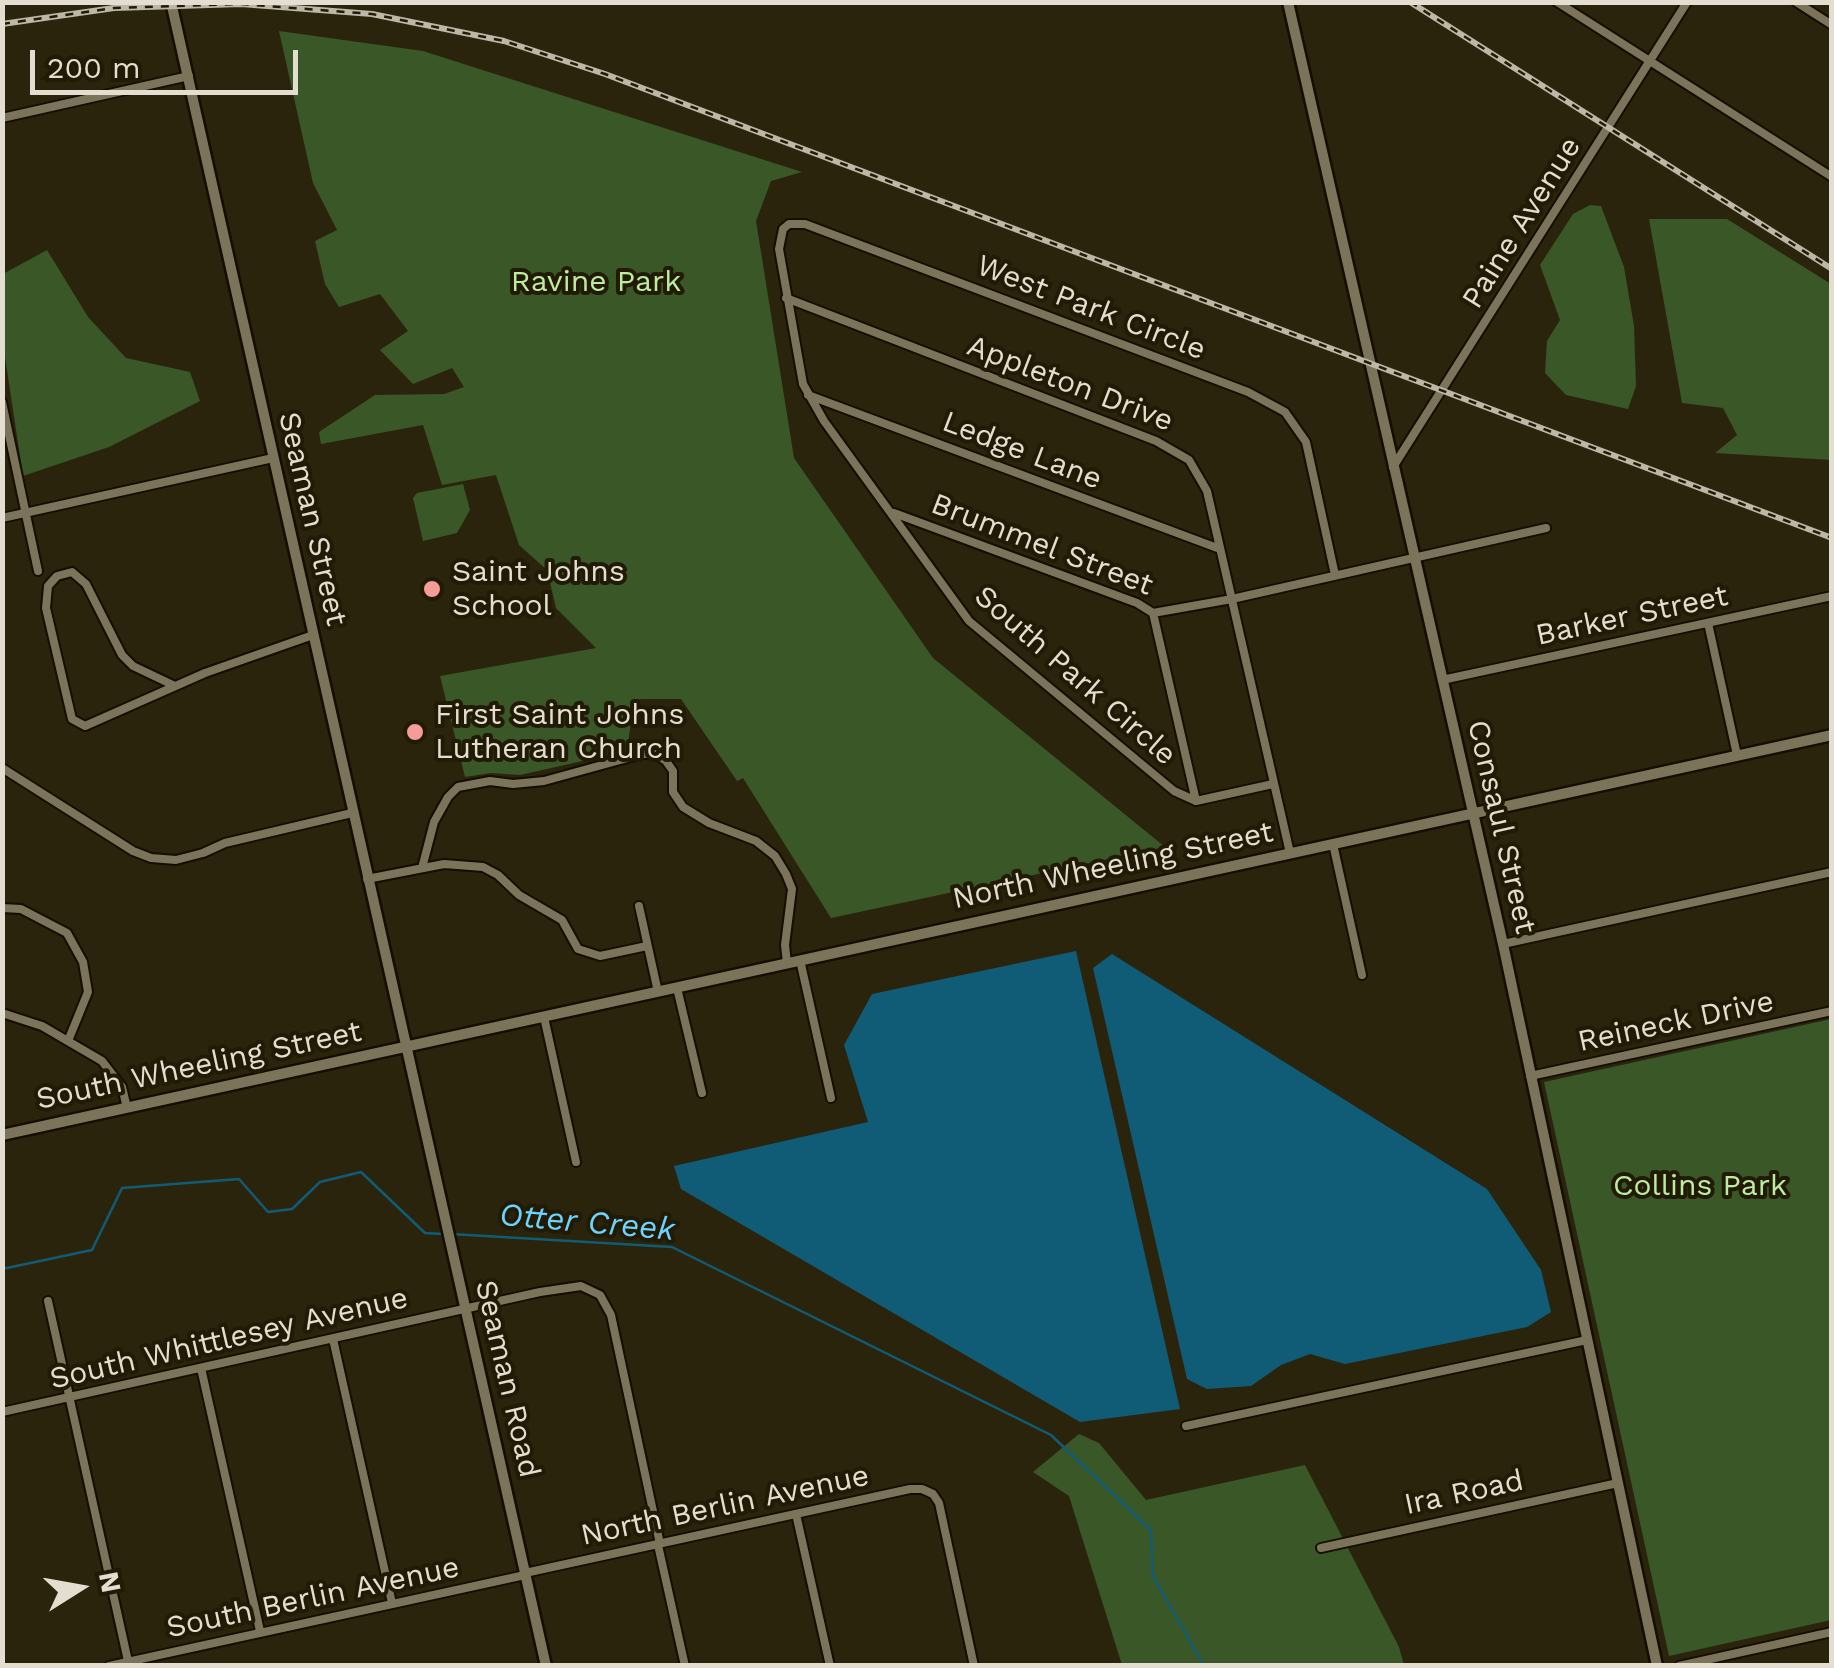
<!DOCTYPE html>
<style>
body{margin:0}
#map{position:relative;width:1834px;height:1668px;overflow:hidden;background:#2b240d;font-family:"Work Sans",sans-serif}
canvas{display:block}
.frame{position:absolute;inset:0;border:5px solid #e3ded0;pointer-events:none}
.north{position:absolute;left:30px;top:1538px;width:100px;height:100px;-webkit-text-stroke:8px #211a04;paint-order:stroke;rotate:79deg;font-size:28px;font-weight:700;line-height:40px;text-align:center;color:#e3ded0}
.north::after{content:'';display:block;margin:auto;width:35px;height:45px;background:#e3ded0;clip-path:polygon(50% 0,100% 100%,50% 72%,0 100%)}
.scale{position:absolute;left:30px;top:50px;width:268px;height:45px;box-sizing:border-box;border:5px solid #e3ded0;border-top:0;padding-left:12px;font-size:30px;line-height:35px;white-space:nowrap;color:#e3ded0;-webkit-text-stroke:8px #211a04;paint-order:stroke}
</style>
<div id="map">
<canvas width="1834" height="1668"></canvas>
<div class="frame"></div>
<div class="north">N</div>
<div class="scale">200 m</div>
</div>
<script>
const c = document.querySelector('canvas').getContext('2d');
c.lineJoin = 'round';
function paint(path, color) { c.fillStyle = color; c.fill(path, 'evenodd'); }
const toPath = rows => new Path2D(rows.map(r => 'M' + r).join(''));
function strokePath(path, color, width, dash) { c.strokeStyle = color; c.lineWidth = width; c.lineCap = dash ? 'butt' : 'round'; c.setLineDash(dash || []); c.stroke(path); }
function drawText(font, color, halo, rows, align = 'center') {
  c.font = font + ' "Work Sans",sans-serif'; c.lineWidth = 8; c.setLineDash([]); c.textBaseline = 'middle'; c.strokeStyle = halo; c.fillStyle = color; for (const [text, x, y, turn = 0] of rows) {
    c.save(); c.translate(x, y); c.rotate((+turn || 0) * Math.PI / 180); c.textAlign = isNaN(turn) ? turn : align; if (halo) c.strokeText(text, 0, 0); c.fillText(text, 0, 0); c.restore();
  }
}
paint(toPath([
 [279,31,423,51,802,172,771,181,756,221,794,458,933,658,1165,847,831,918,743,778,737,781,681,699,634,699,627,751,520,775,491,773,465,777,440,676,596,648,556,608,547,570,519,545,496,475,442,485,423,425,321,444,319,432,375,395,444,394,464,387,452,368,413,384,380,350,408,331,380,294,339,307,325,284,315,241,337,230,313,183],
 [1590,205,1601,206,1624,267,1634,326,1636,386,1628,409,1566,395,1545,373,1547,341,1560,320,1540,265,1573,214],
 [1649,219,1727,219,1831,284,1831,460,1715,453,1737,435,1723,408,1682,403],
 [47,250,88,317,126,358,190,372,200,401,109,447,23,476,5,357,3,356,3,274],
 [463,484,470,510,457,533,423,541,413,498,417,493],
 [1831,1019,1831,1620,1669,1656,1544,1082],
 [1079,1434,1099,1443,1146,1500,1305,1465,1399,1647,1404,1665,1122,1665,1069,1496,1033,1472]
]), '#3a5727');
paint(toPath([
 [1076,951,1180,1409,1080,1422,681,1189,674,1166,868,1122,844,1045,872,994],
 [1112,954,1487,1189,1541,1270,1551,1312,1527,1327,1345,1364,1310,1354,1281,1365,1251,1386,1207,1389,1187,1379,1093,968]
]), '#105c77');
strokePath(toPath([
 [451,1234,672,1247,1051,1435,1151,1530,1153,1576,1204,1666],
 [2,1269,92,1250,122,1188,239,1179,268,1212,292,1209,320,1182,361,1172,425,1233,443,1234]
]), '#105c77', 2.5);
const minor = toPath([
 [1557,2,1832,177],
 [1796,2,1832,25],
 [2,118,189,76],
 [786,298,1156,441,1189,460,1207,491,1290,853],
 [808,395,1220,549],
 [2,402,38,571],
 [1393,467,1687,2],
 [894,513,1137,603,1153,613,1232,599,1546,528],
 [2,518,273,458],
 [1153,613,1196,801],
 [1708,623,1737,755],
 [1442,680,1832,596],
 [175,686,133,666,122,655,86,584,72,572,57,576,48,586,46,608,72,719,85,726,205,673,313,635],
 [2,768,133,851,151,858,176,860,203,853,225,843,352,813],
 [1273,784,1196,801,1174,791,969,621,824,421,803,384,779,249,783,229,789,224,805,224,1248,392,1285,412,1306,442,1335,575],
 [1333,844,1362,975],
 [422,868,434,822,448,797,458,787,490,781,513,784,544,781,642,754,655,754,666,761,673,771,673,792,683,807,709,823,756,841,775,856,786,874,792,889,785,945,787,963],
 [367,879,444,864,483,867,498,875,519,895,562,920,578,949,600,956,647,946],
 [639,906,658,992],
 [2,908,21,909,67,933,83,962,88,992,68,1041],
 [1503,944,1832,872],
 [800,960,831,1098],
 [677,988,702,1093],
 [2,1013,42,1026,102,1061,122,1087,127,1108],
 [544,1017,576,1162],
 [1530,1076,1832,1011],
 [48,1301,128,1661],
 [333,1339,392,1603],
 [201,1368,260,1631],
 [2,1412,540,1292,581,1286,600,1295,611,1315,660,1544],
 [1186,1426,1587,1340],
 [796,1514,830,1666],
 [658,1545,685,1666],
 [1321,1548,1618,1483],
 [525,1573,910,1489,922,1489,933,1494,939,1503,974,1666],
 [109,1666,525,1575],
 [1679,1666,1832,1632]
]);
const tertiary = toPath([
 [171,2,546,1666],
 [1288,2,1503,944,1657,1666],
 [2,1135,1832,735]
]);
strokePath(minor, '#140d00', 12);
strokePath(tertiary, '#140d00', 15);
strokePath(minor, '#7b735a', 8);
strokePath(tertiary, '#7b735a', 10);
const rail = toPath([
 [1410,2,1832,269],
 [2,24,114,8,241,4,372,14,504,41,605,74,1832,538]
]);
strokePath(rail, '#bdb7a7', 6);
strokePath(rail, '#211a04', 2.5, [8]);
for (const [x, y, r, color] of [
 [432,589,10,"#f59b99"],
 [415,732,10,"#f59b99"]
]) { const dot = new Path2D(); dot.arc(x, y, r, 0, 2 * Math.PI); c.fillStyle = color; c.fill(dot); strokePath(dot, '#211a04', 4); }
drawText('30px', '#e3ded0', '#211a04', [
 ["Paine Avenue",1522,223,-58],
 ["West Park Circle",1091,308,21],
 ["Appleton Drive",1070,384,21],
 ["Ledge Lane",1022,451,21],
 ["Seaman Street",312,519,77],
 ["Brummel Street",1042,545,21],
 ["Barker Street",1632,616,-12],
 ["South Park Circle",1075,676,41],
 ["Consaul Street",1501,827,77],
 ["North Wheeling Street",1113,866,-12],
 ["Reineck Drive",1676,1022,-12],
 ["South Wheeling Street",199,1066,-12],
 ["South Whittlesey Avenue",229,1339,-13],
 ["Seaman Road",507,1379,77],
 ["Ira Road",1464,1493,-12],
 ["North Berlin Avenue",725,1506,-12],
 ["South Berlin Avenue",313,1598,-12]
]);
drawText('30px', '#bdeca0', '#211a04', [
 ["Ravine Park",596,282],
 ["Collins Park",1700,1186]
]);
drawText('30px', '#e3ded0', '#211a04', [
 ["Saint Johns",452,572],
 ["School",452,606],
 ["First Saint Johns",435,715],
 ["Lutheran Church",435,749]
], 'left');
drawText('italic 32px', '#6ed2fe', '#211a04', [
 ["Otter Creek",587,1223,5]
]);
</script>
